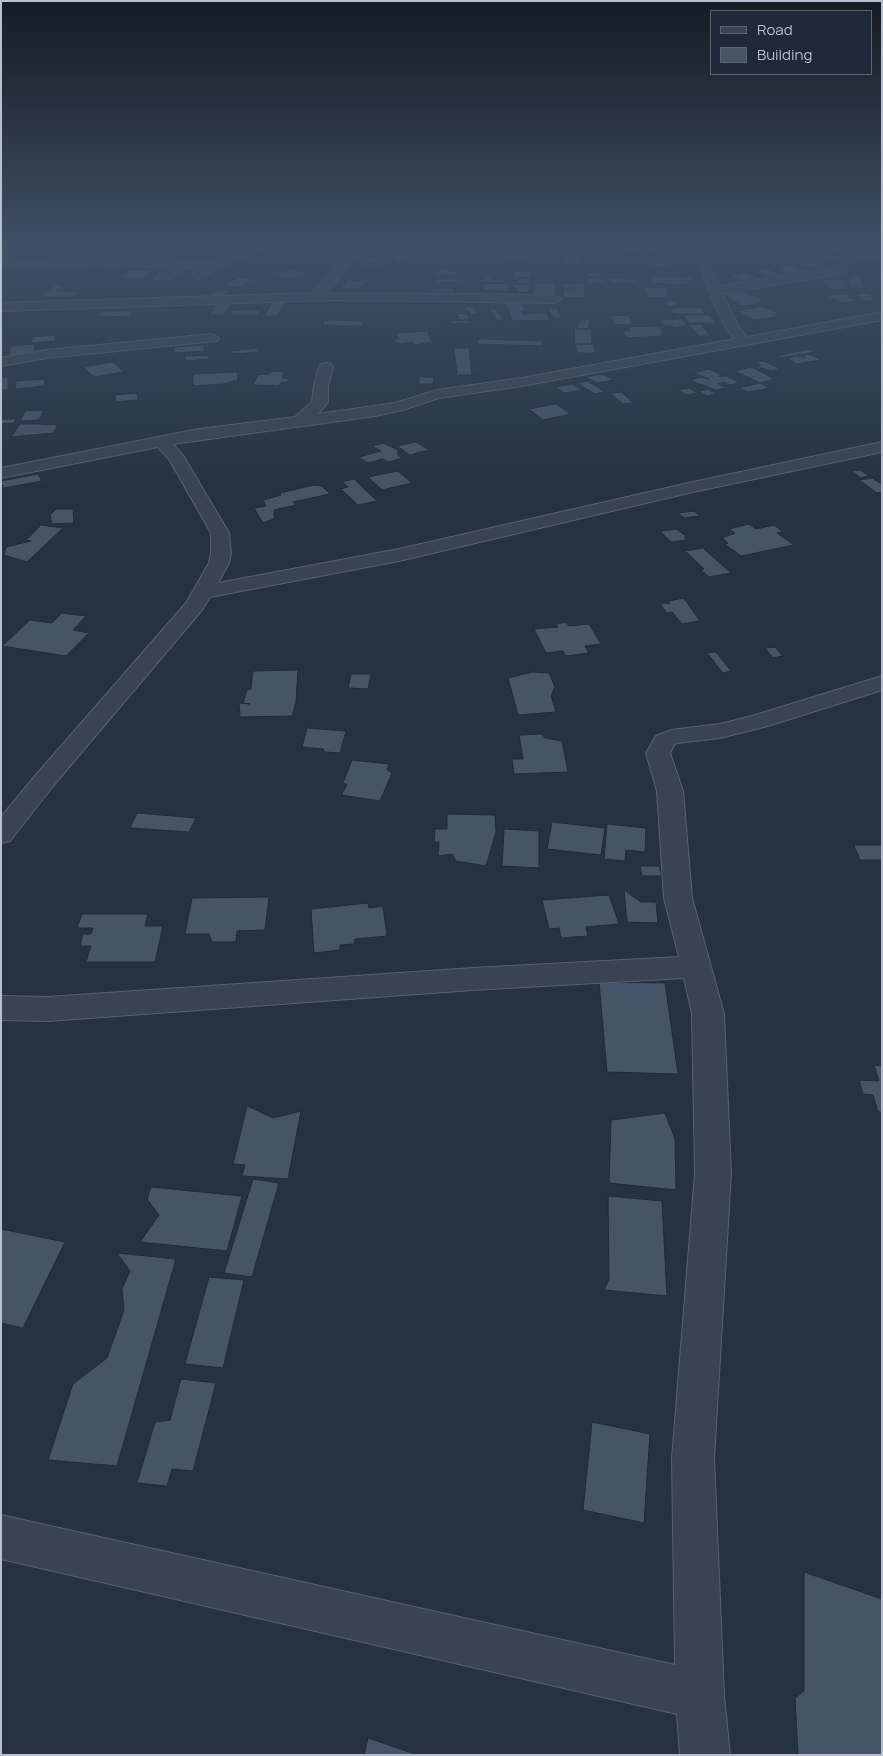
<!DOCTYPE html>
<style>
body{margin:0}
#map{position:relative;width:883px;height:1756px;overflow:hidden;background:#243243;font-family:Manrope,sans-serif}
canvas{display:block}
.frame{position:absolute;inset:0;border:2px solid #b6bfcd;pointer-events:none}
.legend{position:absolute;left:710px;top:10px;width:162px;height:65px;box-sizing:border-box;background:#1d2938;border:1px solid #5a6574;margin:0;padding:6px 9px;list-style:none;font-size:15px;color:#b6bfcd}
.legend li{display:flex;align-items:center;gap:10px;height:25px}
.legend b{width:25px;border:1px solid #5a6574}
</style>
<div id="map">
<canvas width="883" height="1756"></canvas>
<div class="frame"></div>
<ul class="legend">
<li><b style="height:6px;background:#384453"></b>Road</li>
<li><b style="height:14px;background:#465468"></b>Building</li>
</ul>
</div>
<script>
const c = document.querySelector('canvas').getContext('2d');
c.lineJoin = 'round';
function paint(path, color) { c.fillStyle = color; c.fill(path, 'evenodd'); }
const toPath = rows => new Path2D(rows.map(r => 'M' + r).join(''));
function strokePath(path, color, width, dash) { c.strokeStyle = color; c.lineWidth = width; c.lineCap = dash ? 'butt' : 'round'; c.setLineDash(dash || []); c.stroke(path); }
const building = toPath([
 [380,246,394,246,411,247,408,251,377,249,380,246],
 [512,246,530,246,532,252,510,251,507,249,507,247,512,246],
 [557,246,572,246,575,249,560,250,557,246],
 [595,246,626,246,596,248,595,246],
 [629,246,639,246,641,253,628,253,626,248,630,248,629,246],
 [826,246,847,248,845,254,824,252,826,246],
 [645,247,675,248,677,254,651,255,650,252,646,252,645,247],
 [1,248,18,248,16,261,1,261,1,248],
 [206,250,227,251,224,254,203,253,206,250],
 [605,250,622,250,626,255,608,256,605,250],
 [855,253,882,256,882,262,880,261,879,264,854,259,855,253],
 [118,254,117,260,84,261,86,255,118,254],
 [399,254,409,255,405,261,395,261,399,254],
 [508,254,530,254,530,259,512,260,506,259,508,254],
 [823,254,844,256,842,261,821,259,823,254],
 [647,256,674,257,676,262,672,262,673,265,669,265,669,267,652,267,652,265,648,265,647,256],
 [372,257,380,257,379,259,391,260,389,264,362,263,364,259,371,259,372,257],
 [564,257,580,257,581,264,565,264,564,257],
 [816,262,827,267,812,269,801,265,816,262],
 [359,264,387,265,386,267,358,267,359,264],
 [791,265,805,271,789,273,776,267,791,265],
 [130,269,152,270,143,279,121,278,130,269],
 [288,269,309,273,296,278,282,278,276,273,288,269],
 [439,269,458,271,453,276,433,274,439,269],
 [768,269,781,275,766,277,753,271,768,269],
 [170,270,181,270,173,281,152,281,159,272,169,272,170,270],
 [516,271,532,272,531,278,513,277,514,273,516,271],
 [586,273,604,273,605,275,590,277,586,273],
 [746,273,758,278,741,281,729,275,746,273],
 [652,276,692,277,693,282,688,281,688,284,681,285,652,283,652,276],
 [848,276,859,277,865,288,853,288,848,282,850,282,848,276],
 [240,277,256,279,237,288,221,285,240,277],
 [487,277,493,278,492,280,504,280,503,283,481,282,487,277],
 [520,278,531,279,528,284,508,283,509,281,518,281,520,278],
 [588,278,603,278,603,283,587,283,588,278],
 [609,278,635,279,635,283,609,283,609,278],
 [438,279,461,279,460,282,432,283,438,279],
 [843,279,848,284,843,284,849,289,834,290,828,288,826,286,828,286,821,280,843,279],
 [348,280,365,281,358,289,341,289,348,280],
 [485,283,509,284,507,291,482,290,485,283],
 [535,283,556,283,555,298,533,297,535,283],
 [564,283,584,284,585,298,563,297,564,289,573,288,563,288,564,283],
 [514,284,531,285,527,293,517,292,519,289,513,288,514,284],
 [55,285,63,285,56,291,78,292,70,298,41,297,55,285],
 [644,287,667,288,669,297,647,298,647,294,644,294,644,287],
 [454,288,455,292,431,292,430,289,454,288],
 [222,290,229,291,223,296,203,295,222,290],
 [742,290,764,301,753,304,755,305,741,306,722,293,742,290],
 [844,293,853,297,848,297,857,301,844,303,826,296,844,293],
 [857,294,870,294,874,301,863,301,857,294],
 [273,301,286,301,278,316,264,316,273,301],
 [665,301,674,301,678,305,668,307,665,301],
 [218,302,233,302,223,315,209,315,218,302],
 [504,302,521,302,526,311,521,311,523,314,546,313,550,320,513,321,504,302],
 [473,306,478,314,471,315,465,307,473,306],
 [762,306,781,314,775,315,779,317,754,320,737,311,762,306],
 [680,307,702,308,705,314,673,314,670,308,680,307],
 [557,308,562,318,553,318,548,309,557,308],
 [489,309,495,309,504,320,497,320,489,309],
 [232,310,260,310,259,315,231,315,232,310],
 [101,311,134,311,130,317,97,316,101,311],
 [467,313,469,319,460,320,457,314,467,313],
 [628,315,633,324,614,325,610,316,628,315],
 [683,315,709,315,716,323,689,323,683,315],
 [681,319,687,325,674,328,672,326,665,326,660,320,681,319],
 [324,320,363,321,362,326,323,325,324,320],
 [468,320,470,323,452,324,447,321,468,320],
 [579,320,590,320,588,329,577,329,579,320],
 [701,324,711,336,699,336,689,325,701,324],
 [658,326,664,333,660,333,663,336,627,338,622,331,630,331,627,327,658,326],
 [574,329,591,329,592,344,575,344,574,329],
 [427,331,432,342,416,345,412,342,399,344,393,340,398,338,396,333,427,331],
 [56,335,54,341,31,343,33,337,56,335],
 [478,339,543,341,543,346,477,344,478,339],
 [35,344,34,354,9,356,11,346,35,344],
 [593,344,596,353,578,353,575,345,593,344],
 [203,345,205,351,175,353,174,347,203,345],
 [258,348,259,352,233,354,231,351,258,348],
 [454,348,469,348,472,375,457,375,454,348],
 [809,349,815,352,781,358,776,356,809,349],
 [809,354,821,360,796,364,788,358,797,356,806,358,801,356,809,354],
 [208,355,209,359,186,361,185,356,208,355],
 [764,361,780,369,771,371,755,366,761,365,755,362,764,361],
 [113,362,123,372,94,377,84,367,113,362],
 [752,367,775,379,760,383,735,371,752,367],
 [709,369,722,375,719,376,721,377,726,376,740,383,730,385,724,382,718,384,727,388,716,390,689,380,701,377,709,379,694,373,709,369],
 [273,371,285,372,282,378,289,379,288,382,281,382,279,386,253,385,258,375,269,374,273,371],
 [237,372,238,380,224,384,193,386,193,374,237,372],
 [602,374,614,380,597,383,586,377,602,374],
 [1,377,8,377,8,390,1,390,1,377],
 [419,377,434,377,433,384,419,384,419,377],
 [45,379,44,386,15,389,16,381,45,379],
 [588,381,605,392,595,394,577,383,588,381],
 [760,383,770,388,748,392,739,388,760,383],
 [572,384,582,390,565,393,554,387,572,384],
 [689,388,698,393,687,395,678,390,689,388],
 [708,389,716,394,707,396,698,391,708,389],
 [621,392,634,403,623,404,610,393,621,392],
 [137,393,138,400,116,402,115,395,137,393],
 [556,404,571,414,543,420,529,409,556,404],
 [44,410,39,420,20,421,25,411,44,410],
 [1,419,16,419,14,423,1,424,1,419],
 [20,424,39,424,58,425,53,433,11,437,20,424],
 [416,442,429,450,410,455,397,446,416,442],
 [383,443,398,450,398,455,403,458,388,462,382,459,368,463,359,457,381,451,372,446,383,443],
 [860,470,869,476,861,478,852,471,860,470],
 [398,471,412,483,382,490,368,477,398,471],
 [38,474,42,481,4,488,1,483,1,481,38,474],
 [872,478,882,484,882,492,877,493,859,480,872,478],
 [354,479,377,501,358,505,341,489,348,487,342,482,354,479],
 [314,485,322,486,330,494,293,502,296,505,274,510,274,519,263,523,254,508,266,506,263,500,281,495,280,493,314,485],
 [56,509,73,509,74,523,52,524,50,515,56,509],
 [694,511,700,516,684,518,678,513,694,511],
 [749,524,756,529,774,525,783,532,777,533,794,545,741,556,725,544,728,543,722,538,735,533,729,529,749,524],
 [41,525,63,528,27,562,4,555,6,547,31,541,26,540,41,525],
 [676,529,688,537,684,537,687,540,671,542,660,531,676,529],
 [703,548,731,573,709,577,701,570,704,569,685,551,703,548],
 [684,598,700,621,682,624,672,612,667,613,660,604,670,603,668,601,684,598],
 [62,613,86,616,73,630,89,633,66,656,2,646,30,620,52,623,62,613],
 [566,622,569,626,589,624,601,644,585,646,589,653,566,656,563,651,546,653,534,629,558,627,556,624,566,622],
 [775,647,783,656,773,658,765,648,775,647],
 [716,652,731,671,723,673,707,653,716,652],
 [298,670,296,702,292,716,240,717,239,703,250,704,243,703,247,690,251,689,253,671,298,670],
 [532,672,549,673,555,687,551,696,556,712,518,715,508,678,532,672],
 [351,674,371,674,368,689,348,688,351,674],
 [307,728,346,731,340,753,325,752,323,749,302,747,307,728],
 [542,734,545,738,562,741,568,772,514,774,512,759,523,759,519,735,542,734],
 [352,760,389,764,387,770,392,773,380,801,341,795,347,785,343,783,352,760],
 [137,813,196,818,189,832,130,828,137,813],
 [447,814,495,815,496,832,486,866,456,861,452,854,438,856,439,842,434,842,435,829,447,829,447,814],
 [552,822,605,828,601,855,547,849,552,822],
 [607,824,646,828,645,852,626,850,625,861,604,859,607,824],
 [504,829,539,831,539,868,502,866,504,829],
 [854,845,882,845,882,860,860,860,854,845],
 [640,866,659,866,662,876,642,876,640,866],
 [624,890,641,902,656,902,658,923,627,922,624,890],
 [609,895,619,924,586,927,588,936,561,938,559,928,549,929,542,900,609,895],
 [269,897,265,930,237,931,236,942,212,942,209,934,185,934,192,898,269,897],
 [368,903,369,908,383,906,387,936,355,939,354,944,340,945,340,950,314,953,311,909,368,903],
 [82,914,148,914,145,926,163,926,155,962,86,962,91,946,80,946,83,934,91,934,93,928,77,928,82,914],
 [599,982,665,983,678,1074,607,1072,599,982],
 [874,1065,882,1066,882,1112,878,1112,873,1095,863,1094,859,1080,879,1081,874,1065],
 [247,1106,273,1118,301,1111,288,1179,242,1176,245,1165,233,1164,247,1106],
 [665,1113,675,1139,676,1190,609,1183,611,1120,665,1113],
 [253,1179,279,1183,252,1277,224,1273,253,1179],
 [151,1187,242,1196,227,1251,140,1242,159,1215,147,1199,151,1187],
 [608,1196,662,1201,667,1296,604,1290,609,1279,608,1196],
 [1,1229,65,1242,23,1328,1,1323,1,1229],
 [117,1253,176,1259,117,1466,48,1460,73,1384,107,1358,124,1310,122,1289,130,1271,117,1253],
 [209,1277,244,1280,223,1368,185,1364,209,1277],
 [181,1379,216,1383,193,1471,172,1469,167,1486,137,1483,155,1422,170,1420,181,1379],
 [592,1422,650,1434,644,1523,583,1510,592,1422],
 [804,1572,882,1599,882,1755,798,1755,795,1698,804,1691,804,1572],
 [368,1738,418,1755,364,1755,368,1738]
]);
paint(building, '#465468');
strokePath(building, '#1f2b3a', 1);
const street = toPath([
 [253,246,269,246,267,248,229,262,198,279,192,275,200,269,113,265,1,268,1,262,113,259,212,262,253,246],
 [356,246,370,246,347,265,339,278,326,293,555,295,561,299,555,303,333,300,1,311,1,303,312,293,330,273,338,261,356,246],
 [692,246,702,246,719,286,843,266,849,270,843,274,722,293,739,327,747,337,882,312,882,320,522,386,439,398,403,410,375,416,173,444,184,457,229,533,231,553,229,563,218,583,399,549,693,482,882,442,882,452,693,492,399,561,210,597,202,610,53,786,10,841,1,843,1,817,35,776,186,603,209,563,211,553,211,533,169,459,158,447,1,478,1,468,199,429,295,417,312,402,314,385,319,367,321,364,326,363,331,364,333,367,328,385,328,402,318,414,395,403,437,390,522,378,735,339,726,329,717,310,692,246],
 [212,334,219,338,217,341,47,358,1,366,1,358,47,350,212,334],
 [882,676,882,690,768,726,720,738,677,743,674,745,670,753,683,791,692,898,724,1014,731,1173,714,1458,724,1695,730,1755,680,1755,677,1714,1,1559,1,1515,675,1665,672,1458,695,1173,692,1014,684,978,473,990,48,1021,1,1020,1,996,48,997,473,968,679,957,664,898,657,791,646,753,656,736,671,730,720,724,752,716,882,676]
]);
strokePath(street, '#576270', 2);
paint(street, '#384453');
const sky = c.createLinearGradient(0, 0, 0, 492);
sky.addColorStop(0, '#141c25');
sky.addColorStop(0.5, '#3f4f66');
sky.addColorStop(1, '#3f4f6600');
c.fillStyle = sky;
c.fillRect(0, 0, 883, 492);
</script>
